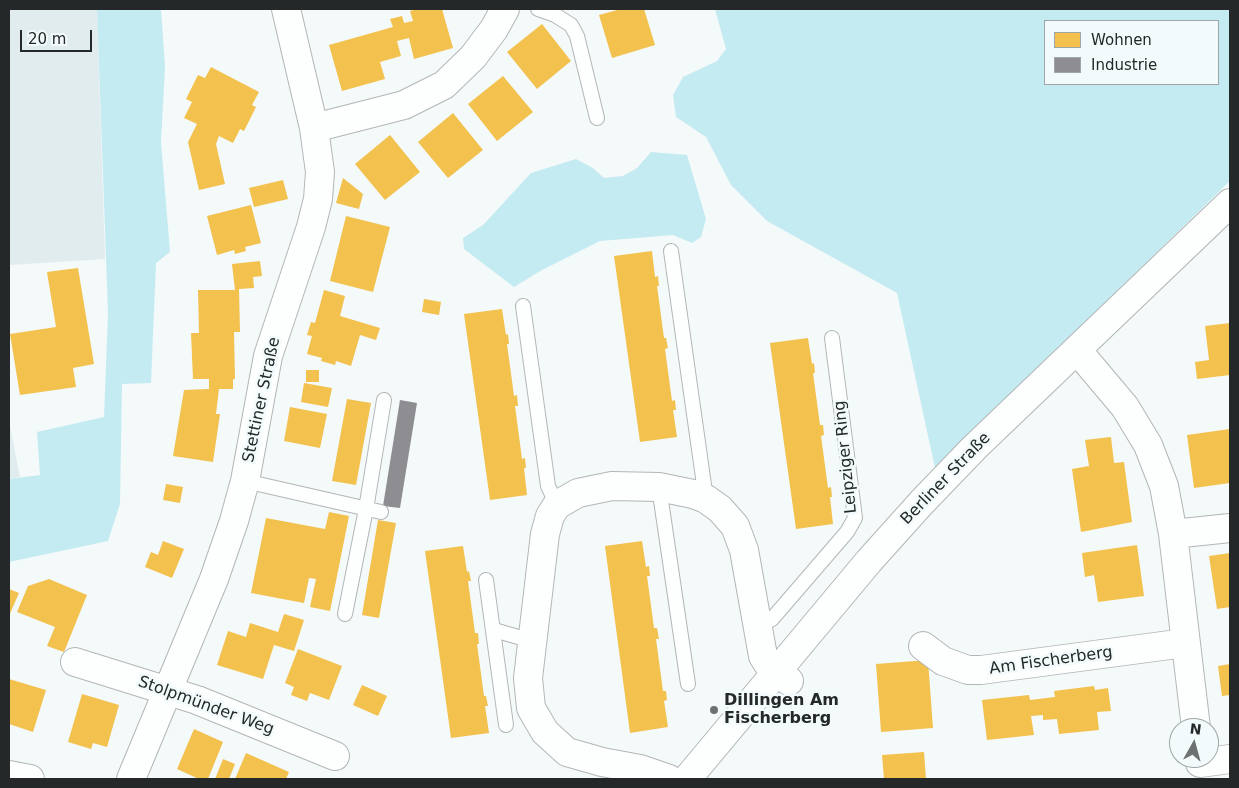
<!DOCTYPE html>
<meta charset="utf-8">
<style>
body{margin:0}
#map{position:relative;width:1239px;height:788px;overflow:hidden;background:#f4f9f9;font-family:"DejaVu Sans",sans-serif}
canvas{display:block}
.frame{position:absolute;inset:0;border:10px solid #252829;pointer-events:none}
.legend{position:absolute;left:1044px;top:20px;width:175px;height:65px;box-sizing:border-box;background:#f2fafb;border:1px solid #a0a6a7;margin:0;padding:6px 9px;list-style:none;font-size:15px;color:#252829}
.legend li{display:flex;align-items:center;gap:10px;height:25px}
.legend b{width:25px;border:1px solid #a0a6a7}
.north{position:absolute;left:1169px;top:718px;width:50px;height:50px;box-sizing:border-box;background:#f2fafb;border:1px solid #a0a6a7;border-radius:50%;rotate:7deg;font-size:14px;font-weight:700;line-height:20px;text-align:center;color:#252829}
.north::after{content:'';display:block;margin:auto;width:18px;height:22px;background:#6d7172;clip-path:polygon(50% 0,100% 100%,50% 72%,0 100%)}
.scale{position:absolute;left:20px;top:30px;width:72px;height:22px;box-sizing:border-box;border:2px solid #252829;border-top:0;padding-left:6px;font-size:15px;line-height:18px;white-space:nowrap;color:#252829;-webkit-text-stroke:4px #f2fafb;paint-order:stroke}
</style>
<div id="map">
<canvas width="1239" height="788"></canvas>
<div class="frame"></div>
<ul class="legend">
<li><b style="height:14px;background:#f2c14e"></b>Wohnen</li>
<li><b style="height:14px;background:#8d8d92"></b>Industrie</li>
</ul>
<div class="north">N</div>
<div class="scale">20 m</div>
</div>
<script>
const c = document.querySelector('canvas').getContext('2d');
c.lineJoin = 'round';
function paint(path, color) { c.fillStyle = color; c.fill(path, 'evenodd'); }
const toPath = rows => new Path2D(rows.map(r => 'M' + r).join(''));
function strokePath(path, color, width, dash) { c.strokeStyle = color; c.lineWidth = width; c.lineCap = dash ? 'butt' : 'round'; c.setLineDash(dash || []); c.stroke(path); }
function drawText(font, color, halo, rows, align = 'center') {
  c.font = font + ' "DejaVu Sans",sans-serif'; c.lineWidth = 5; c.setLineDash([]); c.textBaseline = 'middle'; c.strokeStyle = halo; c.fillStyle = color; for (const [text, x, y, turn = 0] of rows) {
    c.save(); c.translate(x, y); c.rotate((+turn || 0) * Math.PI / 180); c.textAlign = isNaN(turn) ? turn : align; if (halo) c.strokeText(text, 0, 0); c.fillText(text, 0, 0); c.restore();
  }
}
paint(toPath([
 [9,9,97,9,105,259,9,265],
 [9,421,20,477,9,479]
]), '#e0ecee');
paint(toPath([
 [97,9,161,9,165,67,161,142,170,252,156,263,151,383,122,384,120,504,108,541,9,562,9,479,40,475,37,432,104,417,108,314],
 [715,9,1230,9,1230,181,935,468,897,293,767,221,731,185,706,137,676,117,673,95,683,77,717,61,726,49],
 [1045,21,1218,21,1218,84,1045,84],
 [651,152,687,155,706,219,701,237,692,243,673,235,600,241,542,270,514,287,464,249,463,238,483,225,531,173,576,159,593,168,604,178,623,176,637,168]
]), '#c5ebf2');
paint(toPath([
 [418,9,442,9,453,48,414,59,409,38,397,41,401,56,380,62,385,79,342,91,329,45,393,27,390,19,402,16,404,23,413,21,410,11],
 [621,9,644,9,655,45,612,58,599,15],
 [542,24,571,61,537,89,507,52],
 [211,67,259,92,252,105,256,107,244,131,240,129,233,143,219,136,216,144,225,184,199,190,188,142,197,124,184,118,192,102,186,99,198,75,205,78],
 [503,76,533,112,497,141,468,104],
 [453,113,483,150,448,178,418,142],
 [390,135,420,172,385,200,355,164],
 [343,178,363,194,359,209,336,203],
 [283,180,288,199,254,207,249,188],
 [251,205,261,243,245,247,246,251,235,254,234,250,217,255,207,216],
 [346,216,390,227,373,292,330,281],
 [652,251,655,277,658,276,659,286,657,286,664,338,666,338,668,348,665,349,672,401,675,400,676,410,673,410,677,437,640,442,614,256],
 [260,261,262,276,253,277,254,288,239,289,240,332,234,332,235,379,233,379,233,389,219,389,216,414,220,414,213,462,173,456,184,390,209,389,209,379,193,379,191,333,199,333,198,290,235,290,232,264],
 [78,268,94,364,73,368,76,387,20,395,10,334,56,327,47,272],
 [324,290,345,296,340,316,380,328,376,340,360,335,351,366,336,361,335,365,321,361,322,358,307,354,312,336,307,335,311,322,315,323],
 [424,299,441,302,439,315,422,312],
 [502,309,506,335,508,334,509,344,507,344,514,396,517,395,518,406,515,406,522,459,525,458,526,468,524,468,527,495,490,500,464,314],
 [1230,323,1230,375,1197,379,1195,362,1209,360,1205,326],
 [808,338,812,364,814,363,815,373,813,373,820,425,823,425,824,435,821,436,828,488,831,487,832,497,830,497,833,524,796,529,770,343],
 [306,370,319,370,319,382,306,382],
 [304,383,332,388,328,407,301,402],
 [347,399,371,403,356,485,332,481],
 [290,407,327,414,320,448,284,441],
 [1230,429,1230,483,1194,488,1187,435],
 [1111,437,1114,463,1124,462,1132,522,1081,532,1072,469,1089,466,1085,440],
 [166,484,183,487,180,503,163,500],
 [329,512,349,516,330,611,310,607,316,579,309,578,304,603,251,593,266,518,325,529],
 [378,520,396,523,379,618,362,615],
 [163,541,184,549,172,578,145,567,151,552,158,555],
 [642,541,646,567,649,566,650,576,647,576,654,628,657,628,659,639,656,639,663,691,666,691,667,700,664,701,668,727,630,733,605,546],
 [1137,545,1144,596,1098,602,1094,575,1085,577,1082,553],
 [463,546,467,572,469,571,471,581,468,581,475,633,478,633,479,644,477,644,484,696,486,696,488,706,485,706,489,733,451,738,425,551],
 [1230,553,1230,607,1217,609,1209,556],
 [49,579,87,595,64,652,47,646,55,627,17,612,28,586],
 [9,589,19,593,9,616],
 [284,614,304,620,294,651,274,645,263,679,217,665,228,631,246,637,250,623,278,632],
 [298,649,342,666,329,700,310,693,307,701,291,695,294,687,285,683],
 [928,660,933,728,881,732,876,664],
 [1230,664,1230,695,1222,696,1218,666],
 [9,679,46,690,33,732,9,724],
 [362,685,387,696,378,716,353,705],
 [1094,686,1095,690,1108,688,1111,711,1097,712,1099,730,1059,734,1057,719,1043,720,1043,715,1031,716,1034,735,987,740,982,700,1029,695,1030,700,1055,697,1054,691],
 [82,694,119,705,107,747,93,743,91,749,68,742],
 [194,729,223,742,208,779,199,779,177,769],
 [924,752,926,779,884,779,882,755],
 [246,753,289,772,286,779,235,779],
 [223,759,235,764,229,779,215,779]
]), '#f2c14e');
paint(toPath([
 [400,400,417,403,400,508,383,506]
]), '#8d8d92');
const lane = toPath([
 [538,9,555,15,571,25,577,36,597,118],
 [671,251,706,499],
 [523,306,548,486,557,505],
 [245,481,381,512],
 [659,487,688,684],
 [486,580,506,725],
 [345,614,366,509,384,400],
 [757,627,772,619,847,532,855,518,832,338],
 [494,630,532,641]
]);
const street = toPath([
 [314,128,404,105,444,85,473,57,494,29,505,9],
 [1077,350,1125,407,1148,445,1164,486,1173,534,1196,728],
 [1173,534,1230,528],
 [923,646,943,661,968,670,981,670,1185,643],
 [75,662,197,700,335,756],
 [1200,763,1230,759],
 [9,775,30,779],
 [131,779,214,579,234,521,245,481,268,356,311,227,318,199,320,172,314,128,286,9],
 [669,779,640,769,602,762,567,752,545,732,531,708,528,678,545,534,550,516,557,505,578,493,612,486,659,487,693,494,706,499,720,509,735,526,744,550,763,656,768,664,789,681],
 [687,779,869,561,922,502,974,448,1230,203]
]);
strokePath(lane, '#b3b6b6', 16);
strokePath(street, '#b3b6b6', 30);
strokePath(lane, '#fdfefe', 14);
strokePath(street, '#fdfefe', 28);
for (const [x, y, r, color] of [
 [714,710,5,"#6d7172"]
]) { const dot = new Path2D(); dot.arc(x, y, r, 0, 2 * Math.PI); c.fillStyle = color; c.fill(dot); strokePath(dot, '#f2fafb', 2); }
drawText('16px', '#252829', '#f2fafb', [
 ["Stettiner Straße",262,400,-78],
 ["Leipziger Ring",846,457,-96],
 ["Berliner Straße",946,479,-46],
 ["Am Fischerberg",1051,661,-8],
 ["Stolpmünder Weg",206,706,20]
]);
drawText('bold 16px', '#252829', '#f2fafb', [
 ["Dillingen Am",724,701],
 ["Fischerberg",724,719]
], 'left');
</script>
